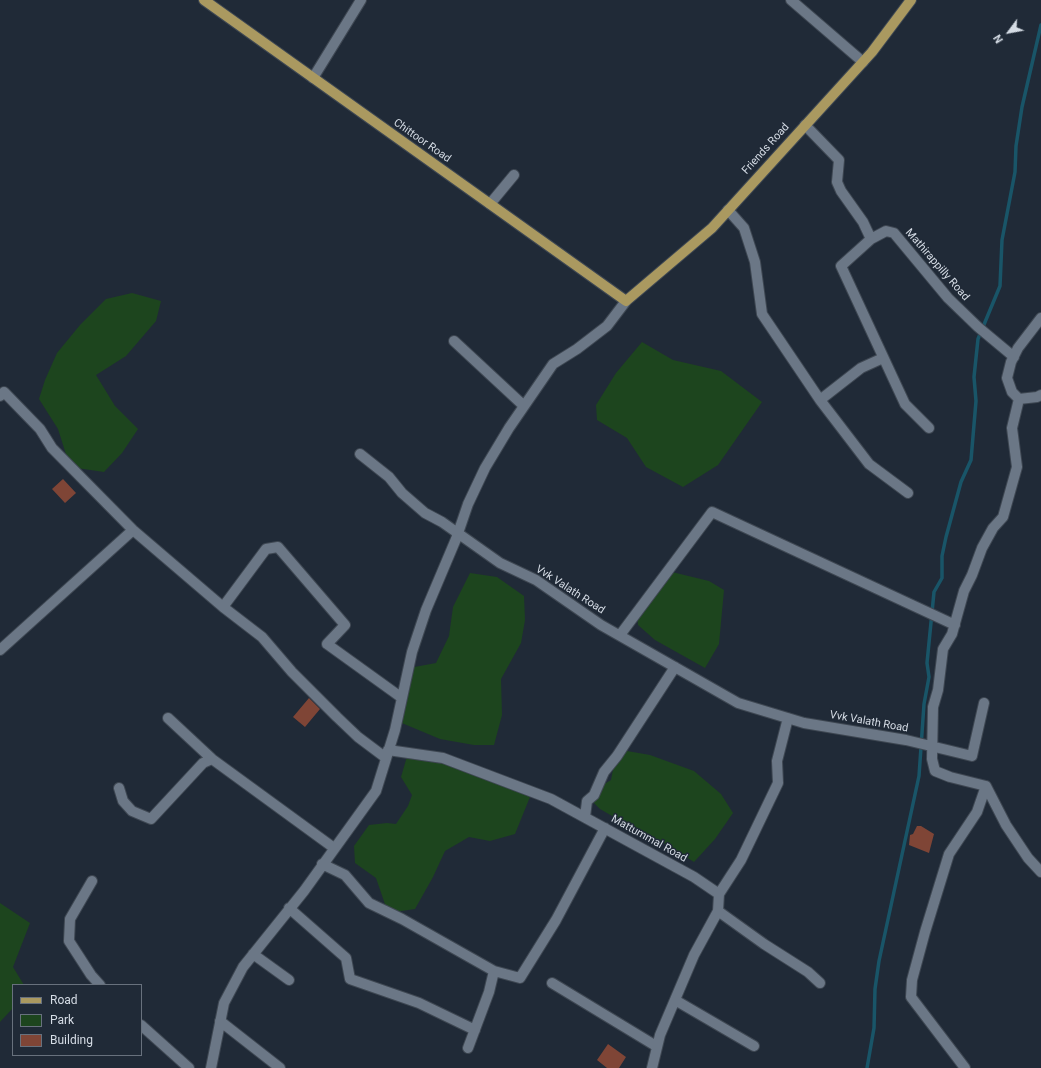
<!DOCTYPE html>
<style>
body{margin:0}
#map{position:relative;width:1041px;height:1068px;overflow:hidden;background:#202a37;font-family:Roboto,sans-serif}
canvas{display:block}
.legend{position:absolute;left:12px;top:984px;width:130px;height:72px;box-sizing:border-box;background:#202a37;border:1px solid #68717d;margin:0;padding:5px 7px;list-style:none;font-size:12px;color:#d5dce5}
.legend li{display:flex;align-items:center;gap:8px;height:20px}
.legend b{width:20px;border:1px solid #68717d}
.north{position:absolute;left:989px;top:12px;width:40px;height:40px;-webkit-text-stroke:3px #202a37;paint-order:stroke;rotate:238deg;font-size:11px;font-weight:700;line-height:16px;text-align:center;color:#d5dce5}
.north::after{content:'';display:block;margin:auto;width:14px;height:18px;background:#d5dce5;clip-path:polygon(50% 0,100% 100%,50% 72%,0 100%)}
</style>
<div id="map">
<canvas width="1041" height="1068"></canvas>
<ul class="legend">
<li><b style="height:5px;background:#aa9960"></b>Road</li>
<li><b style="height:11px;background:#1d451e"></b>Park</li>
<li><b style="height:11px;background:#7f4536"></b>Building</li>
</ul>
<div class="north">N</div>
</div>
<script>
const c = document.querySelector('canvas').getContext('2d');
c.lineJoin = 'round';
function paint(path, color) { c.fillStyle = color; c.fill(path, 'evenodd'); }
const toPath = rows => new Path2D(rows.map(r => 'M' + r).join(''));
function strokePath(path, color, width, dash) { c.strokeStyle = color; c.lineWidth = width; c.lineCap = dash ? 'butt' : 'round'; c.setLineDash(dash || []); c.stroke(path); }
function drawText(font, color, halo, rows, align = 'center') {
  c.font = font + ' Roboto,sans-serif'; c.lineWidth = 3; c.setLineDash([]); c.textBaseline = 'middle'; c.strokeStyle = halo; c.fillStyle = color; for (const [text, x, y, turn = 0] of rows) {
    c.save(); c.translate(x, y); c.rotate((+turn || 0) * Math.PI / 180); c.textAlign = isNaN(turn) ? turn : align; if (halo) c.strokeText(text, 0, 0); c.fillText(text, 0, 0); c.restore();
  }
}
paint(toPath([
 [132,293,161,301,156,321,126,356,96,375,115,406,138,429,122,453,104,472,70,467,58,429,39,399,45,380,57,353,80,325,106,299],
 [642,342,673,360,721,371,762,402,718,465,683,487,646,467,627,438,597,420,596,405,616,373],
 [672,572,709,581,724,590,719,644,705,668,655,640,638,625,637,613],
 [470,573,497,577,524,596,525,620,521,643,501,679,502,715,494,745,474,745,440,739,397,721,409,668,436,663,449,636,453,607],
 [627,751,650,755,694,771,721,794,733,813,715,839,694,862,659,840,638,831,600,809,593,802,601,786,611,780,615,759],
 [408,753,428,756,532,792,515,834,490,841,469,837,445,851,433,877,415,909,388,913,376,878,355,863,354,846,369,825,387,823,396,824,408,806,412,795,401,777],
 [0,903,30,923,13,967,24,985,13,985,13,1008,0,1022]
]), '#1d451e');
strokePath(toPath([
 [867,1068,874,1028,875,989,879,961,919,776,924,704,929,677,927,663,934,592,942,578,942,556,946,537,961,482,971,460,976,401,974,377,978,339,1000,286,1002,240,1015,172,1016,146,1022,107,1041,25]
]), '#195568', 3.5);
paint(toPath([
 [63,479,76,493,65,503,52,489],
 [309,698,320,709,305,727,293,717],
 [917,826,921,826,934,834,929,853,909,845,910,835,913,834],
 [608,1044,626,1057,619,1068,607,1068,597,1060]
]), '#7f4536');
const minor = toPath([
 [791,0,863,62],
 [313,78,361,0],
 [805,125,839,160,837,182,841,191,863,222,871,239,886,231,894,233,948,298,978,327,1014,357],
 [490,204,514,175],
 [728,210,744,228,755,262,762,314,820,400],
 [871,239,841,266,905,404,929,428],
 [1041,318,1018,348,1011,362,1007,378,1012,392,1019,399,1037,397,1041,395],
 [454,341,524,406],
 [883,358,861,368,820,400,869,464,908,493],
 [0,396,4,392,40,429,52,448,133,530,223,607,262,637,292,672,337,717,358,737,386,758],
 [360,454,389,477,402,493,425,513,442,522,500,563,536,580,601,625,738,703,804,723,906,740,972,756,984,703],
 [223,607,266,549,278,547,345,625,327,644,402,698],
 [620,635,712,512,955,625],
 [0,650,133,530],
 [168,718,212,759],
 [388,750,443,758,551,799,694,877,719,894,718,911,694,955,660,1035,652,1068],
 [986,786,1006,825,1028,858,1041,872],
 [119,788,123,801,132,811,151,819,203,763,212,759,334,848],
 [585,817,587,801,594,795,604,772,617,756,675,667],
 [322,864,345,875,369,903,402,919,494,971,520,978,556,920,605,828],
 [92,881,70,919,69,941,91,975,100,985],
 [719,894,741,860,778,783,777,761,788,718],
 [289,908,346,958,350,979,419,1003,475,1030],
 [718,911,764,944,808,972,820,983],
 [253,954,289,980],
 [552,983,656,1046],
 [675,1000,754,1046],
 [220,1021,280,1068],
 [141,1025,189,1068],
 [468,1048,489,992,494,971],
 [211,1068,224,1003,243,967,304,891,376,791,395,730,412,652,426,610,456,539,468,504,485,468,509,428,553,364,577,349,607,326,626,301],
 [965,1068,911,997,912,980,925,932,949,854,977,812,986,786,950,777,935,771,932,759,933,707,938,690,943,649,952,634,964,591,972,575,982,548,993,528,1003,517,1017,467,1012,428,1019,399]
]);
const major = toPath([
 [204,0,626,301,712,228,872,52,911,0]
]);
strokePath(minor, '#3e4752', 12);
strokePath(major, '#3e4752', 12);
strokePath(minor, '#6b7786', 10);
strokePath(major, '#aa9960', 10);
drawText('11px', '#d5dce5', '#202a37', [
 ["Chittoor Road",422,141,35],
 ["Friends Road",766,149,-48],
 ["Mathirappilly Road",937,265,49],
 ["Vvk Valath Road",570,590,33],
 ["Vvk Valath Road",869,722,10],
 ["Mattummal Road",649,839,29]
]);
</script>
